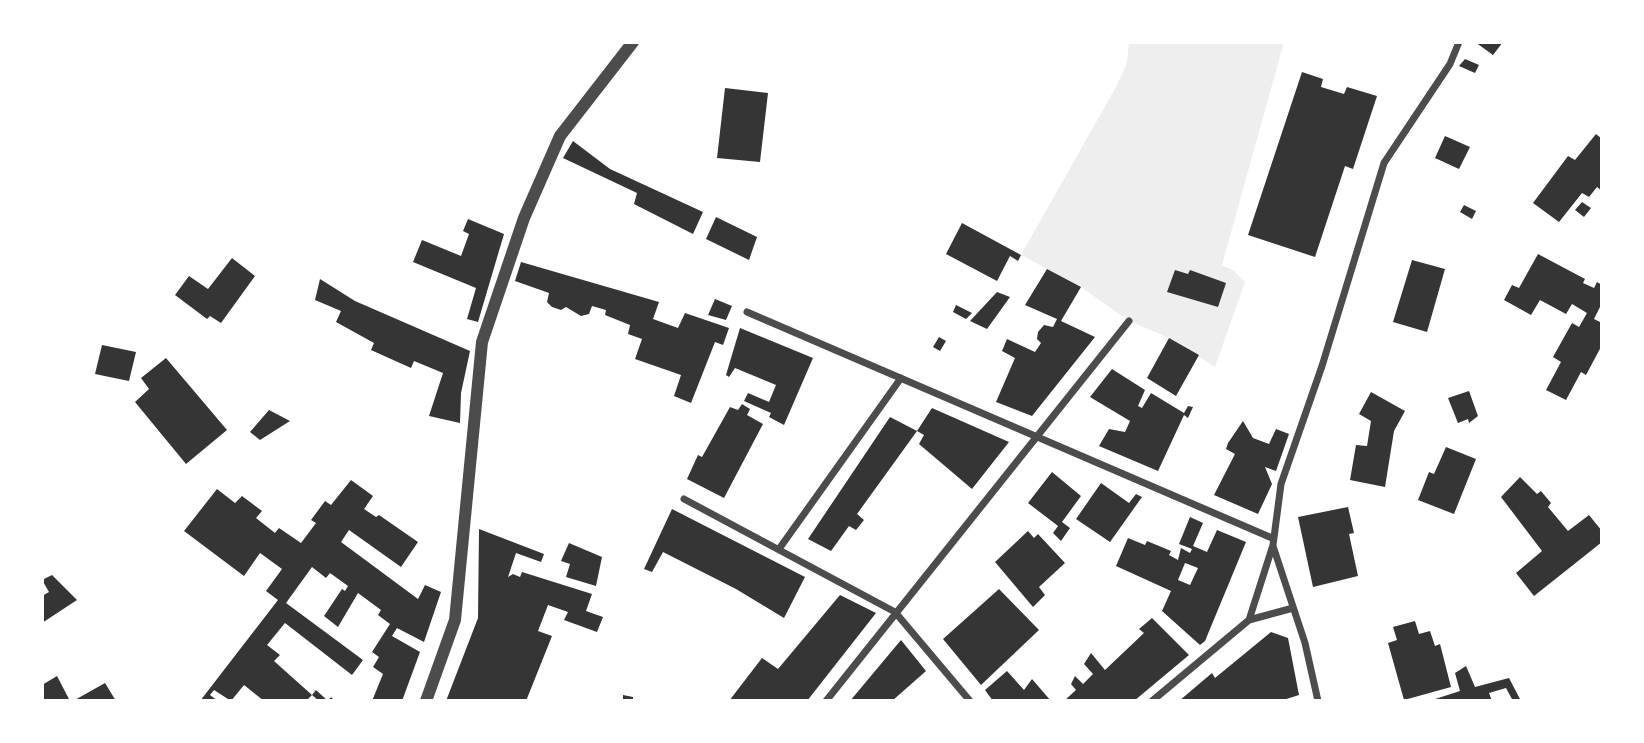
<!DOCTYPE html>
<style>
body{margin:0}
#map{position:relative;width:1644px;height:743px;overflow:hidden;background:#fff;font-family:"Roboto Serif",serif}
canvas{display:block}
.frame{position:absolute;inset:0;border:44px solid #fff;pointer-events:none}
</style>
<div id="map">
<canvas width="1644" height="743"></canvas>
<div class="frame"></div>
</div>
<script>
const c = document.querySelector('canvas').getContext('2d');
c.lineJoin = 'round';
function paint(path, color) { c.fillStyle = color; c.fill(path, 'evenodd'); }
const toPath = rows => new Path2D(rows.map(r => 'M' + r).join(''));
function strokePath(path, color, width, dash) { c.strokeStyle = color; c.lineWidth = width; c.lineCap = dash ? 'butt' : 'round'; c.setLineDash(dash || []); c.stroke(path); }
paint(toPath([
 [1129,42,1284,42,1222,265,1233,270,1245,282,1215,367,1169,338,1129,321,1081,287,1021,255,1117,85,1127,63]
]), '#eee');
paint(toPath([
 [1475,42,1503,42,1493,55],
 [1465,59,1479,65,1475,73,1459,66],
 [1302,72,1323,79,1321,87,1344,94,1347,87,1377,96,1353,169,1345,166,1315,257,1248,235],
 [725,88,768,93,760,162,717,158],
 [1596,134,1602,139,1602,191,1597,187,1589,197,1582,193,1559,222,1533,203,1568,156,1575,160],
 [1445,136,1470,147,1459,169,1435,158],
 [573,141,610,169,703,212,693,234,634,204,637,193,563,158],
 [1582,202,1591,208,1584,217,1575,210],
 [1464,205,1476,211,1472,219,1460,212],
 [716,217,757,237,749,260,706,239],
 [468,219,504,234,478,322,467,319,476,288,413,262,422,240,461,256,469,234,463,231],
 [962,223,1021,255,1018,261,1010,256,997,281,946,254],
 [1538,254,1585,279,1583,283,1594,288,1597,282,1602,285,1602,303,1594,319,1602,323,1602,345,1586,375,1581,372,1566,400,1546,390,1561,362,1553,357,1572,323,1579,327,1587,313,1572,304,1566,314,1540,300,1531,315,1504,300,1512,285,1519,288],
 [232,258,255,276,221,323,210,316,207,319,175,295,189,276,208,289],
 [1412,260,1445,269,1427,332,1393,322],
 [521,262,659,302,653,319,678,328,685,313,729,328,723,345,715,342,691,403,674,396,681,375,635,359,642,339,628,334,630,325,605,315,606,310,592,306,589,314,581,316,566,307,561,310,552,307,547,302,549,293,515,281],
 [1047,269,1081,287,1061,321,1095,337,1032,416,996,402,1015,358,1002,351,1007,339,1035,352,1041,343,1037,339,1038,332,1044,325,1053,327,1057,319,1025,305],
 [1175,270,1188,274,1190,270,1226,283,1218,307,1167,292],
 [320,279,355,301,470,351,461,393,460,423,429,416,443,373,414,361,411,368,371,350,374,343,336,322,341,311,315,300],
 [997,292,1010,297,987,329,970,321],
 [715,299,732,306,726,320,708,315],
 [956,305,972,313,966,319,953,312],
 [740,328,813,358,784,425,769,417,771,413,744,401,748,393,769,402,776,385,735,368,729,377,726,375],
 [939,337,946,341,940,351,933,347],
 [1169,338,1199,355,1176,396,1147,378],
 [102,345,136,352,129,381,95,374],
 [166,358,227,430,186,464,135,402,149,389,141,378],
 [1112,369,1145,390,1138,406,1142,408,1151,393,1184,413,1188,406,1193,407,1188,418,1184,415,1158,471,1099,446,1109,429,1125,432,1130,421,1090,397],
 [1469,391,1478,416,1469,423,1468,419,1458,423,1448,398],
 [1371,392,1405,411,1394,431,1385,487,1350,480,1356,445,1367,446,1371,421,1359,414],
 [742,404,750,409,747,415,763,424,724,498,687,479,698,455,702,457,730,407,738,410],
 [932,408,1009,442,972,489,919,444,924,435,917,431],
 [269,410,290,421,260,440,250,432],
 [890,417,917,431,857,514,864,520,856,530,849,526,831,551,808,539],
 [1243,421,1253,438,1269,444,1276,429,1289,434,1276,471,1265,467,1272,484,1258,514,1214,495,1235,454,1226,449,1228,443],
 [1446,447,1476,459,1454,514,1418,500,1429,472,1434,474],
 [1052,472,1081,496,1062,522,1070,528,1061,541,1053,533,1058,526,1028,503],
 [1520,477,1537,494,1541,491,1551,503,1548,507,1568,531,1589,515,1602,531,1602,542,1534,596,1516,573,1542,551,1501,497],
 [351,480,373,496,364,509,376,517,379,515,418,542,401,567,349,530,341,542,418,599,425,585,441,592,424,642,397,628,392,636,420,652,402,701,372,701,383,674,373,667,379,657,372,652,390,624,378,615,381,610,358,593,338,627,324,616,342,589,345,591,348,586,330,573,326,578,312,567,286,603,363,660,352,675,285,623,267,645,280,655,274,661,312,695,306,701,264,701,244,685,231,701,214,690,210,695,218,701,200,701,278,600,266,591,282,569,260,553,244,576,184,531,217,489,235,503,242,496,262,511,256,518,275,533,279,528,301,543,316,523,311,520,325,501,331,505],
 [1101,483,1129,503,1136,494,1142,497,1110,542,1076,519],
 [1348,507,1354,533,1349,534,1358,576,1313,587,1298,517],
 [672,509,805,577,784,618,736,589,663,552,652,572,644,569],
 [1190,517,1203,523,1193,546,1207,552,1217,530,1246,542,1205,641,1200,645,1162,611,1171,591,1116,566,1128,538,1145,545,1147,541,1171,551,1169,555,1178,560,1181,548,1190,553,1192,549,1179,544],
 [1185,563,1198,568,1190,585,1178,580],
 [479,529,544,554,541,562,516,553,508,577,513,574,520,577,522,572,592,594,586,611,603,617,597,632,564,620,568,612,548,605,538,631,552,636,526,701,446,701,478,618],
 [1028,531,1034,538,1038,534,1065,563,1039,587,1045,595,1033,607,995,562],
 [569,543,602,557,596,586,566,577,570,564,561,561],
 [52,575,77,600,42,623,42,596,49,592,42,580],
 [999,589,1039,630,981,685,943,639],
 [840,595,876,613,807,701,729,701,762,658,778,669],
 [1152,618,1189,655,1134,701,1064,701,1076,690,1071,684,1075,676,1083,684,1093,674,1084,664,1091,653,1105,670,1144,633,1139,629],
 [1415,621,1419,634,1430,631,1435,646,1440,644,1451,687,1404,700,1388,643,1397,640,1393,627],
 [1271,632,1288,638,1299,695,1280,701,1179,701,1212,673,1215,678],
 [901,640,926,671,892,701,850,701],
 [1466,666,1475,687,1509,678,1521,701,1513,701,1506,688,1489,693,1492,701,1429,701,1460,691,1455,673],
 [1007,671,1024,690,1032,679,1051,701,993,701,985,690],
 [57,676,70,701,42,701,42,685],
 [105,683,116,701,73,701],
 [316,690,328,701,331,697,335,701,319,701,312,695],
 [623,695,633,697,633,701,623,701]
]), '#353535');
strokePath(toPath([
 [747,312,1272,538],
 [684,499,895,612,970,701],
 [1273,546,1305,643,1318,701],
 [779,549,901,378],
 [1249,620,1293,608],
 [826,701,1129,321],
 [1152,701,1249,620,1273,545,1281,484,1322,366,1384,163,1450,64,1459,42]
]), '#4c4c4c', 7);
strokePath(toPath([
 [426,701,455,620,482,342,524,218,560,136,633,42]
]), '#4c4c4c', 12);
</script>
